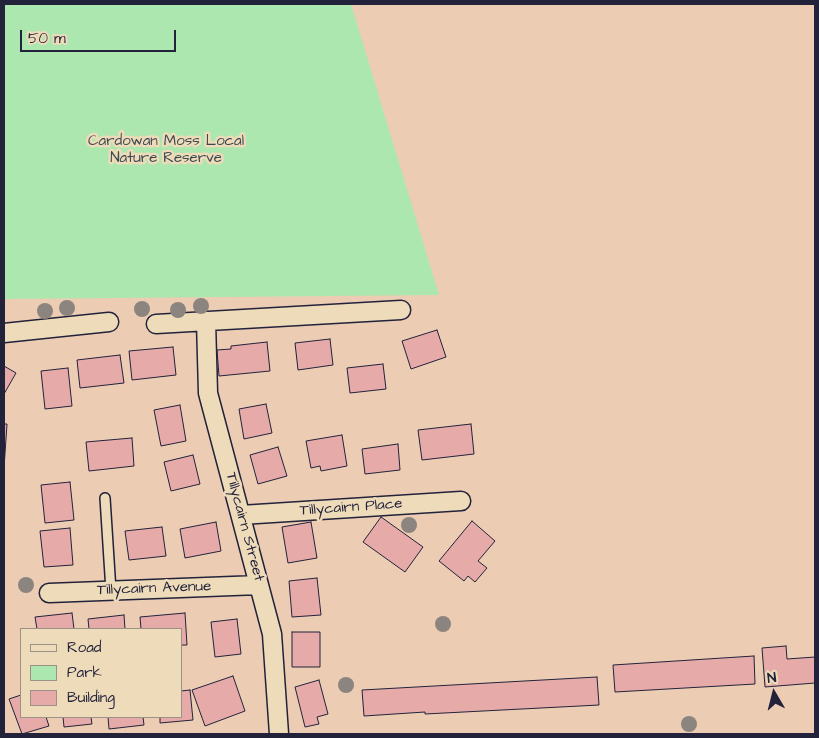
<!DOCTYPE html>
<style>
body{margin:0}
#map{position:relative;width:819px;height:738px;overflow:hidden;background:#eccdb4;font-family:"Architects Daughter",sans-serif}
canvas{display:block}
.frame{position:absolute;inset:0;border:5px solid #22223b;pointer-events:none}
.legend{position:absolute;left:20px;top:628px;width:162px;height:90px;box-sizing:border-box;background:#eedbb9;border:1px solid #9c9187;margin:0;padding:6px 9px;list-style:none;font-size:15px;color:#22223b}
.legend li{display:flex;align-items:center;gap:10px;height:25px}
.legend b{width:25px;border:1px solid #9c9187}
.north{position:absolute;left:749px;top:668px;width:50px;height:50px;-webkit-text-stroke:4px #eedbb9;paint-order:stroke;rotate:352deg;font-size:14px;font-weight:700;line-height:20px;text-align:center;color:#22223b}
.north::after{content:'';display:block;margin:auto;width:18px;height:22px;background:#22223b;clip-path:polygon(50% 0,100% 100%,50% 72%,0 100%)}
.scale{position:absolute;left:20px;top:30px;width:156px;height:22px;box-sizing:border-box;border:2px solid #22223b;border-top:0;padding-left:6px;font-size:15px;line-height:18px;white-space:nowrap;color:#22223b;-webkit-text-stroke:4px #eedbb9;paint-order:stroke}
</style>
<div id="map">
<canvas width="819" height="738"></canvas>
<div class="frame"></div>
<ul class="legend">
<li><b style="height:6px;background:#eedbb9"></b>Road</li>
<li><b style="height:14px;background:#abe7ae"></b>Park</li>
<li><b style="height:14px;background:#e6aba8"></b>Building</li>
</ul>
<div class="north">N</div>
<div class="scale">50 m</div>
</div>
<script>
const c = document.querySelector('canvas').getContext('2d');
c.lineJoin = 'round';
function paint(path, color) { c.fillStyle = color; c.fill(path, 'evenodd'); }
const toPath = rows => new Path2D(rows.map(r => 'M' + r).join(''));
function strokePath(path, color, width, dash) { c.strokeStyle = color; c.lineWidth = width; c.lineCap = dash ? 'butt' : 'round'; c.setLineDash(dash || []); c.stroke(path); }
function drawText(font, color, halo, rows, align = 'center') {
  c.font = font + ' "Architects Daughter",sans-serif'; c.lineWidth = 5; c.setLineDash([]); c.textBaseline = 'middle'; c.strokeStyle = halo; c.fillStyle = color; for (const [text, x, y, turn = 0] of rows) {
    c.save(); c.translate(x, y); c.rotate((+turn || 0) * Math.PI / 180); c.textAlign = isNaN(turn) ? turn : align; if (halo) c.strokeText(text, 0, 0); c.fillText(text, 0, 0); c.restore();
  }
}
paint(toPath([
 [4,4,351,4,439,295,4,299]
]), '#abe7ae');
const building = toPath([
 [437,330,446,357,411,369,402,341,437,330],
 [330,339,333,365,298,370,295,343,330,339],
 [267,342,270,371,219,376,217,350,231,349,231,346,267,342],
 [173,347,176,375,132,380,129,351,173,347],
 [120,355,124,383,80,388,77,360,120,355],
 [383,364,386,389,350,393,347,368,383,364],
 [4,366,16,373,4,394,4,366],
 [68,368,72,406,45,409,41,371,68,368],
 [266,404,272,433,244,439,239,409,266,404],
 [180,405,186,441,161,446,154,410,180,405],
 [4,424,7,424,4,468,4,424],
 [471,424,474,454,422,460,418,430,471,424],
 [342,435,347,466,321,471,320,466,311,468,306,441,342,435],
 [132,438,134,466,89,471,86,442,132,438],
 [398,444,400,470,365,474,362,449,398,444],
 [278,447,287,476,258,484,250,455,278,447],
 [193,455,200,484,171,491,164,462,193,455],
 [70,482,74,520,45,523,41,485,70,482],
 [381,517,423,547,405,572,363,542,381,517],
 [472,521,495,541,478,561,487,568,475,582,468,576,464,581,439,561,472,521],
 [216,522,221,551,185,558,180,529,216,522],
 [311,522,317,558,288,563,282,527,311,522],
 [162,527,166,556,129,560,125,531,162,527],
 [70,528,73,565,44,567,40,531,70,528],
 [317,578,321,615,292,617,289,581,317,578],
 [72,613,74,629,37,629,35,617,72,613],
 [185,613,187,645,181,645,181,629,141,629,140,617,185,613],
 [124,615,125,629,89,629,88,619,124,615],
 [237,619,241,654,215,657,211,622,237,619],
 [292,632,320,632,320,667,292,667,292,632],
 [786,646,787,659,815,657,815,683,765,687,762,648,786,646],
 [754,656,755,684,615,692,613,665,754,656],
 [233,676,245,711,205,726,192,690,233,676],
 [597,677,599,705,425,714,425,712,364,716,362,690,597,677],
 [319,680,328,714,317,717,319,724,305,727,295,687,319,680],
 [190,690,193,720,160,723,160,717,181,717,181,691,190,690],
 [21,695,21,717,46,717,49,726,22,734,9,699,21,695],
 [63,717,91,717,92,724,64,727,63,717],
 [108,717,143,717,144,725,109,729,108,717]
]);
paint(building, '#e6aba8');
strokePath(building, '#22223b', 1);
const lane = toPath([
 [105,498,111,591]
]);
const street = toPath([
 [206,321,208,393,272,634,279,734],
 [156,324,401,310],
 [4,333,109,322],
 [241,515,461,501],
 [49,593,259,585]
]);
strokePath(lane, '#22223b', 12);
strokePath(street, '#22223b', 21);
strokePath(lane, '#eedbb9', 9);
strokePath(street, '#eedbb9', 18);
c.fillStyle = '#8c847e';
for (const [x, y] of [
 [201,306],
 [67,308],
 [142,309],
 [178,310],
 [45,311],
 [409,525],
 [26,585],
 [443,624],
 [346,685],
 [689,724]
]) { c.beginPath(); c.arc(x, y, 8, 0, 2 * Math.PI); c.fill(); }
drawText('15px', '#3d4952', '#eedbb9', [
 ["Cardowan Moss Local",166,142],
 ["Nature Reserve",166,159]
]);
drawText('15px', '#22223b', '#eedbb9', [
 ["Tillycairn Place",351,508,-4],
 ["Tillycairn Street",244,527,75],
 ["Tillycairn Avenue",154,589,-2]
]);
</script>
